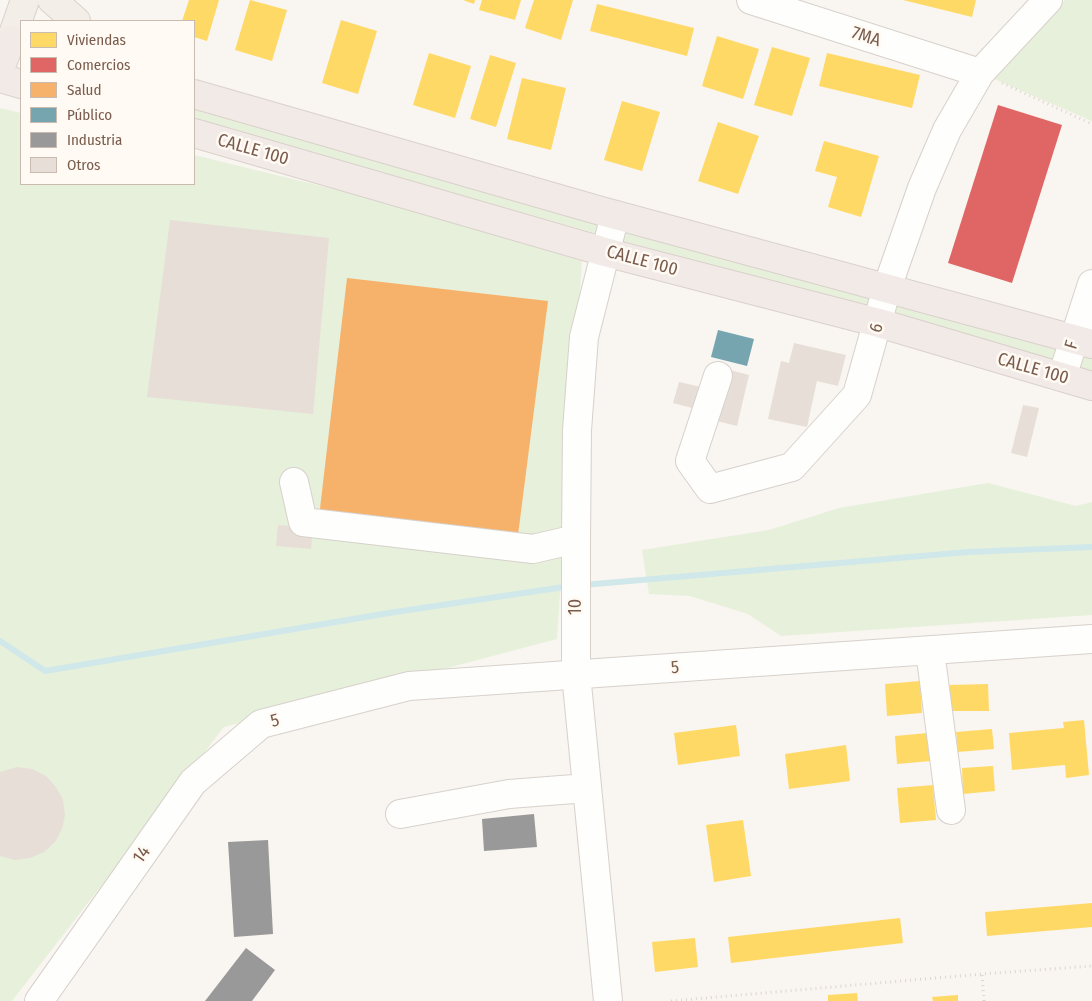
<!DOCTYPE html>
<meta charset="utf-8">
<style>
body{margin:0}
#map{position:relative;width:1092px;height:1001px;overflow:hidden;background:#f9f5f0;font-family:"Fira Sans Condensed",sans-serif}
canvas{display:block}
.legend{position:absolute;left:20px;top:20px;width:175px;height:165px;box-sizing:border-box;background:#fffaf3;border:1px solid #cabbb1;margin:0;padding:6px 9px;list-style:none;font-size:15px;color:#7a5c4d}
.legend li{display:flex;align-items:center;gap:10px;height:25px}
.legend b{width:25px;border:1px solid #cabbb1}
</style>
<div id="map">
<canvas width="1092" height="1001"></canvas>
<ul class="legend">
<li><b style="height:14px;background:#ffd966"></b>Viviendas</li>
<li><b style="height:14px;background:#e06666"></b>Comercios</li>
<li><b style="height:14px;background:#f6b26b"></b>Salud</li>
<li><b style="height:14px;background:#76a5af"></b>Público</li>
<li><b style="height:14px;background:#999"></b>Industria</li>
<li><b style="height:14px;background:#e6ded7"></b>Otros</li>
</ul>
</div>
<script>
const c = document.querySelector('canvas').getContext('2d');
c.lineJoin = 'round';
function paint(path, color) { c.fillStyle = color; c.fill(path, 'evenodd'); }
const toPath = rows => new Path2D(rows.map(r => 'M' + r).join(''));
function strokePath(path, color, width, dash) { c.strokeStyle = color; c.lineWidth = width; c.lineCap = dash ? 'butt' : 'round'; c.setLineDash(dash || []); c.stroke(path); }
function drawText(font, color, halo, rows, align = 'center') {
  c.font = font + ' "Fira Sans Condensed",sans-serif'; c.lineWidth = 5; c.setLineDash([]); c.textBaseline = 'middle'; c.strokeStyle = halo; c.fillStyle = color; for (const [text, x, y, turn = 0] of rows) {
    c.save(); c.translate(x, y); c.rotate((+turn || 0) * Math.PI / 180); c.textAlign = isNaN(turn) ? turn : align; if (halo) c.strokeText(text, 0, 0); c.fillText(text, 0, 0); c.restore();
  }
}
paint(toPath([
 [1065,0,1092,0,1092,121,992,78],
 [0,108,21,113,21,184,194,184,194,155,354,194,582,261,557,639,224,727,12,1001,0,1001],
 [194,109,604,224,602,235,194,120],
 [620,229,877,297,873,310,616,239],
 [892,302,1062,349,1058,364,889,314],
 [1079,353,1092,357,1092,374,1073,368],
 [988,483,1076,506,1092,502,1092,615,781,636,748,614,690,596,649,594,642,550,769,530,839,508]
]), '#e7f0db');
paint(toPath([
 [189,0,219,0,207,41,194,37,194,21,182,21],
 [250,0,287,10,272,61,235,50],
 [463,0,475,0,474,4],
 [482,0,521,0,515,20,479,10],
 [534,0,573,0,561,40,525,28],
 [903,0,976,0,972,17],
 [597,4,694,28,687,56,590,31],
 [341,20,377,31,358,94,322,83],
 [717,36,759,49,743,99,702,86],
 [772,47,810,58,792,116,754,105],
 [429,53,471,66,455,118,413,105],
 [827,53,920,75,912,108,819,86],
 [490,55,516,63,496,127,470,119],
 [522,78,566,88,551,150,507,139],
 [622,101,660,112,642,171,604,160],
 [718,122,759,136,738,194,698,181],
 [824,141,879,156,861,217,828,207,837,177,815,171],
 [920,681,922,713,887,716,885,684],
 [988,684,989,711,950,711,950,685],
 [1084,720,1089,775,1066,778,1065,765,1012,770,1009,733,1064,728,1063,722],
 [736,725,740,756,678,765,674,733],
 [992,729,994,749,958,752,956,732],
 [928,733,931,761,897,764,895,736],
 [846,745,850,781,789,789,785,754],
 [993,766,995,791,963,794,962,768],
 [933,785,936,820,900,823,897,788],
 [743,820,751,876,714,882,706,825],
 [1092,903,1092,927,987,936,985,912],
 [900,918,903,943,731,963,728,937],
 [695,938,698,967,655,972,652,942],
 [857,993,858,1001,828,1001,828,995],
 [958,995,958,1001,933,1001,932,997]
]), '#ffd966');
paint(toPath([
 [998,105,1062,125,1012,283,948,263]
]), '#e06666');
paint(toPath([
 [347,278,548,301,518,535,319,517]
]), '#f6b26b');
paint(toPath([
 [718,330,754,339,747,366,711,357]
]), '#76a5af');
paint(toPath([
 [534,814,537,847,484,851,482,819],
 [268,840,273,934,234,937,228,842],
 [246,948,275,970,252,1001,205,1001]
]), '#999');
strokePath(toPath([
 [583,585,968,552,1092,547],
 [0,641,45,671,395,612,571,586]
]), '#d0e8ea', 6);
paint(toPath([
 [170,220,329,238,313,414,147,397],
 [794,343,846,355,838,386,817,381,807,427,768,419,781,361,789,363],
 [726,369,749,375,737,426,713,420],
 [679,382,701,387,696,409,673,403],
 [1023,405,1039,408,1027,457,1011,453],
 [278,525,313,528,311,549,276,546],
 [17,767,32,769,46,776,56,787,63,800,65,815,62,829,55,842,44,852,30,858,15,860,0,856,0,772]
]), '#e6ded7');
const minor = toPath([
 [751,0,980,73],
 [718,376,690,461,710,489,792,467,857,395,887,288,922,188,947,130,980,73,1048,0],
 [1062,377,1092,284],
 [294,482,303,522,533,549,576,539],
 [930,651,951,810],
 [400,814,509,794,587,788],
 [39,1001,193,782,261,724,409,686,1092,639],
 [608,1001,576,674,576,539,577,430,584,337,615,215]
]);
const major = toPath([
 [52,0,76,21],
 [11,40,25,0]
]);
const highway = toPath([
 [0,69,11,40],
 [0,78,21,84],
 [194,94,601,211,1092,344],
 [194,133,605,252,879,323,1092,386]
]);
strokePath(minor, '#d7d1cb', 30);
strokePath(major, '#dad1cc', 30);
strokePath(highway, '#dad1cc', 30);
strokePath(toPath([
 [1002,83,1092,124],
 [671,1001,982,974],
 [984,1001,982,974,1092,966]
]), '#dcd5d0', 3, [1, 4]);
strokePath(minor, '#fefefd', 28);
strokePath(major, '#f3eee8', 28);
strokePath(highway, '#f2eae7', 28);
drawText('18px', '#7a5c4d', '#fffaf3', [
 ["7MA",866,37,18],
 ["CALLE 100",253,150,16],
 ["CALLE 100",642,261,15],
 ["6",877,328,-74],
 ["F",1072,345,-73],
 ["CALLE 100",1033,369,16],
 ["10",576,607,-90],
 ["5",675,668,-4],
 ["5",275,721,-14],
 ["14",142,855,-55]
]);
</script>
